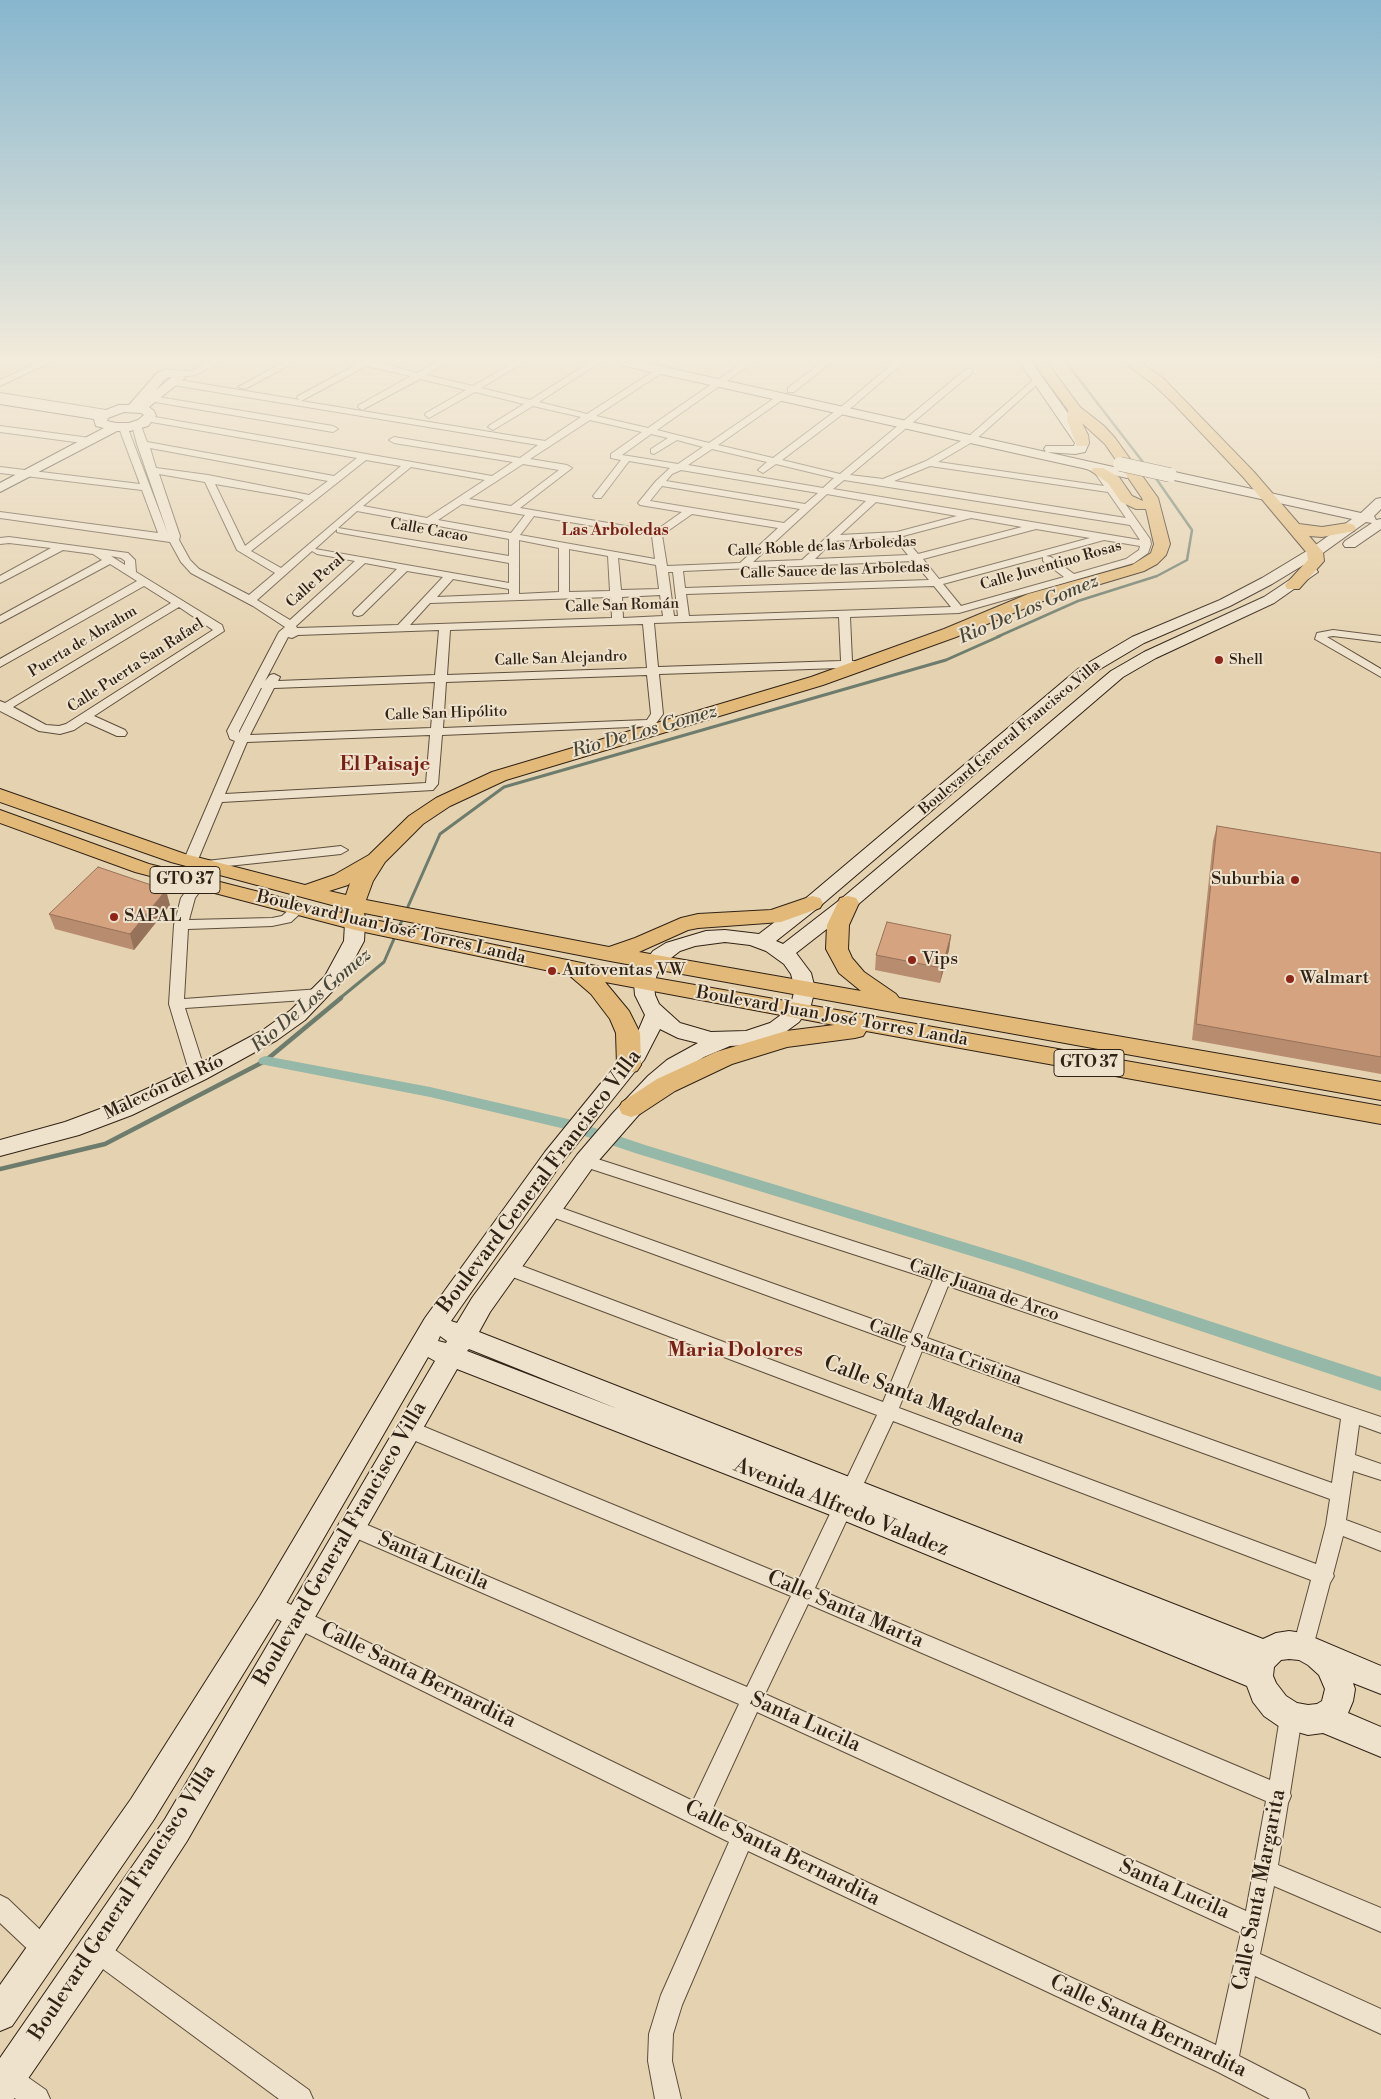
<!DOCTYPE html>
<meta charset="utf-8">
<style>
body{margin:0}
canvas{display:block;background:#e5d2b0}
</style>
<canvas width="1381" height="2099"></canvas>
<script>
const c = document.querySelector('canvas').getContext('2d');
c.lineJoin = 'round';
const toPath = rows => new Path2D(rows.map(r => 'M' + r).join(''));
function strokePath(path, color, width, dash) { c.strokeStyle = color; c.lineWidth = width; c.lineCap = dash ? 'butt' : 'round'; c.setLineDash(dash || []); c.stroke(path); }
function paint(path, color) { c.fillStyle = color; c.fill(path, 'evenodd'); }
function drawText(font, color, halo, rows, align = 'center') {
  c.font = font + ' "Libre Bodoni",serif'; c.lineWidth = 4; c.setLineDash([]); c.textBaseline = 'middle'; c.strokeStyle = halo; c.fillStyle = color; for (const [text, x, y, turn = 0] of rows) {
    c.save(); c.translate(x, y); c.rotate((+turn || 0) * Math.PI / 180); c.textAlign = isNaN(turn) ? turn : align; if (halo) c.strokeText(text, 0, 0); c.fillText(text, 0, 0); c.restore();
  }
}
strokePath(toPath([
 [1065,361,1146,466],
 [997,637,1078,601,1157,576,1187,560,1192,530,1155,477]
]), '#6d7c6d', 2.5);
strokePath(toPath([
 [406,911,440,834,504,787,946,660,1000,636],
 [339,999,384,962,403,918]
]), '#6d7c6d', 3);
strokePath(toPath([
 [0,1169,105,1144,265,1061,341,998]
]), '#6d7c6d', 4.5);
paint(toPath([
 [265,1056,430,1087,568,1119,645,1145,1019,1259,1381,1377,1381,1391,1017,1270,635,1153,561,1128,430,1097,260,1064,258,1061,260,1058,265,1056]
]), '#96b8a8');
const street = toPath([
 [42,361,53,361,0,386,0,380,42,361],
 [210,361,221,361,196,375,179,377,175,374,179,371,191,371,210,361],
 [286,361,297,361,245,389,238,387,286,361],
 [353,361,373,361,417,373,439,361,449,361,426,375,473,386,516,361,526,361,481,388,530,400,592,361,602,361,539,402,587,414,660,367,663,368,663,372,596,416,648,428,745,361,755,361,657,430,709,443,782,393,786,396,785,398,718,445,773,458,846,403,896,361,905,361,852,407,782,460,840,474,966,369,972,369,972,373,850,475,883,479,926,461,968,437,1039,375,1042,376,1042,380,974,441,938,462,1104,486,1095,473,1085,468,1090,465,1101,469,1150,539,1151,544,1148,553,1134,563,959,613,850,617,852,661,870,663,872,665,870,667,659,674,663,714,654,726,442,735,438,784,433,790,222,802,197,862,341,846,348,850,341,854,200,869,193,865,185,865,183,862,235,741,230,739,227,731,279,632,285,627,253,606,191,573,181,562,170,542,0,518,0,512,158,533,142,490,0,473,0,467,140,484,119,428,124,425,127,426,168,534,137,444,132,425,134,423,140,423,147,442,334,476,357,458,146,421,146,417,149,416,492,476,513,462,394,443,389,440,394,437,520,458,538,445,173,385,169,382,173,379,300,400,297,398,298,396,358,364,353,361],
 [366,366,411,376,359,405,358,407,362,410,420,379,466,390,426,413,425,415,429,418,475,392,524,404,490,425,488,427,493,430,533,406,581,417,545,441,301,401,366,366],
 [590,420,642,432,611,454,611,458,621,460,593,496,595,498,601,498,629,461,670,468,656,481,638,503,640,505,682,512,655,531,520,508,572,468,567,465,530,459,590,420],
 [651,434,668,438,651,449,651,453,654,454,677,440,703,447,678,464,622,455,651,434],
 [150,448,328,481,309,495,208,475,156,468,150,448],
 [712,449,767,462,758,470,763,473,776,464,834,478,823,488,688,465,712,449],
 [366,460,401,466,281,568,251,551,366,460],
 [523,464,559,470,511,506,469,499,523,464],
 [930,466,1108,492,1126,518,894,481,930,466],
 [411,467,485,480,427,518,363,506,411,467],
 [681,470,818,493,805,504,666,481,672,474,681,470],
 [159,474,205,482,237,550,275,573,249,595,199,569,190,560,179,540,180,536,159,474],
 [844,480,1130,525,1140,540,833,489,844,480],
 [215,484,297,498,304,500,245,546,215,484],
 [662,486,800,509,784,523,650,501,662,486],
 [827,494,866,501,802,560,753,562,827,494],
 [876,502,957,516,897,532,840,535,876,502],
 [462,504,525,515,511,533,438,520,462,504],
 [357,511,509,539,509,556,338,528,357,511],
 [692,514,778,528,740,563,667,566,662,535,692,514],
 [534,516,652,536,655,559,520,535,534,516],
 [971,518,1022,527,918,554,903,536,971,518],
 [337,529,337,532,341,533,509,563,509,583,315,549,337,529],
 [1036,529,1090,538,939,579,923,559,1036,529],
 [894,538,908,555,815,559,833,541,894,538],
 [519,540,559,548,559,592,519,594,519,540],
 [1104,540,1140,546,1139,550,1126,559,1074,574,1051,557,1046,556,1104,540],
 [569,549,608,556,610,591,569,592,569,549],
 [312,551,317,554,355,561,290,620,257,600,312,551],
 [1043,557,1043,561,1064,577,961,606,943,584,1043,557],
 [618,558,656,565,659,589,621,590,618,558],
 [913,561,929,580,685,588,683,571,913,561],
 [365,563,397,569,354,611,353,613,354,615,358,616,362,615,407,571,443,577,398,625,297,628,296,626,365,563],
 [668,572,673,572,678,616,674,616,668,572],
 [453,579,509,589,509,594,437,597,453,579],
 [934,586,951,607,689,616,686,594,934,586],
 [660,595,663,616,623,618,622,597,660,595],
 [611,597,612,618,410,625,430,603,611,597],
 [839,617,841,661,658,667,654,623,839,617],
 [643,624,647,668,447,675,450,630,643,624],
 [439,630,435,675,278,681,280,677,274,674,270,675,265,681,288,637,292,638,298,635,439,630],
 [647,675,651,714,647,720,443,728,446,682,647,675],
 [435,682,431,728,250,735,274,688,435,682],
 [261,688,262,688,239,733,239,731,261,688],
 [430,735,426,783,225,794,247,742,430,735],
 [669,361,678,361,670,367,666,364,669,361],
 [824,361,833,361,794,392,788,392,788,388,824,361],
 [0,393,106,410,110,413,106,416,0,399,0,393],
 [152,396,333,426,338,429,333,432,149,401,148,399,152,396],
 [0,426,90,438,95,441,90,444,0,432,0,426],
 [9,537,128,553,135,560,136,572,222,625,224,631,94,716,125,730,127,733,125,736,117,736,86,722,74,730,60,734,39,731,0,711,0,701,5,703,171,603,144,586,0,667,0,659,137,581,110,564,0,623,0,616,102,560,93,554,63,550,0,583,0,576,51,548,9,543,0,544,0,538,9,537],
 [111,556,121,558,125,561,125,565,111,556],
 [179,607,213,630,66,724,59,726,46,725,13,707,179,607],
 [1333,630,1381,636,1381,642,1333,636,1327,637,1381,669,1381,677,1315,639,1317,633,1333,630],
 [199,879,206,883,195,898,189,920,272,918,282,916,293,906,303,906,305,909,291,922,272,926,188,929,184,999,320,989,325,991,327,994,325,997,320,999,185,1008,206,1074,203,1078,198,1079,193,1078,190,1074,169,1004,174,925,181,898,194,880,199,879],
 [585,1155,949,1272,1381,1417,1381,1433,1359,1425,1355,1455,1381,1464,1381,1480,1353,1471,1346,1520,1381,1533,1381,1551,1343,1536,1333,1574,1334,1576,1330,1583,1313,1647,1310,1654,1303,1657,1296,1654,1293,1647,1311,1580,893,1421,815,1588,1270,1780,1280,1717,1283,1710,1291,1707,1299,1710,1302,1717,1290,1793,1291,1796,1288,1803,1278,1865,1381,1908,1381,1932,1274,1886,1260,1954,1381,2009,1381,2034,1255,1976,1239,2056,1305,2090,1309,2099,1270,2099,1216,2071,748,1851,682,2005,673,2034,672,2061,681,2099,655,2099,648,2061,649,2034,661,1995,729,1842,263,1612,260,1605,263,1598,270,1596,277,1598,693,1801,739,1704,344,1533,341,1527,344,1521,351,1518,358,1521,747,1687,791,1596,401,1435,399,1429,401,1423,408,1421,415,1423,798,1581,877,1415,502,1273,499,1268,502,1263,508,1261,514,1263,883,1402,906,1346,544,1214,542,1210,544,1206,550,1204,556,1206,911,1333,933,1280,579,1165,577,1161,579,1157,585,1155],
 [948,1286,1341,1419,1332,1483,927,1338,948,1286],
 [922,1351,1330,1499,1326,1525,1316,1564,899,1408,922,1351],
 [808,1604,1266,1801,1246,1911,765,1694,808,1604],
 [757,1712,1241,1933,1216,2045,712,1810,757,1712],
 [0,1895,8,1899,53,1942,57,1950,53,1958,45,1962,37,1958,0,1923,0,1895],
 [96,1938,104,1942,309,2090,313,2099,279,2099,88,1958,84,1950,88,1942,96,1938],
 [7,2066,16,2069,46,2090,50,2099,16,2099,0,2088,0,2068,7,2066]
]);
const secondary = toPath([
 [615,361,637,361,1127,470,1134,474,1127,478,621,365,615,361],
 [1019,361,1031,361,1089,443,1085,452,1075,454,1046,452,1044,449,1046,446,1074,446,1075,443,1019,361],
 [167,369,183,371,185,378,149,407,154,411,156,416,148,426,130,431,117,431,0,492,0,483,104,428,96,426,94,419,0,404,0,396,98,413,119,405,129,405,157,373,167,369],
 [169,377,172,377,156,390,165,379,169,377],
 [124,412,141,413,144,415,138,420,129,423,116,423,107,421,108,418,124,412],
 [1170,471,1361,513,1376,499,1381,498,1381,509,1374,516,1376,520,1381,519,1381,529,1355,547,1345,547,1343,544,1345,541,1372,523,1366,522,1320,555,1272,584,1230,606,1144,643,1090,675,819,907,776,941,783,944,841,899,1111,671,1144,652,1264,597,1306,569,1311,568,1316,569,1318,572,1274,603,1156,658,1123,677,855,907,796,953,811,973,815,989,811,1005,799,1022,784,1033,747,1045,730,1046,704,1057,683,1070,664,1086,593,1167,490,1312,479,1332,1263,1639,1276,1633,1289,1631,1303,1633,1381,1666,1381,1694,1353,1683,1355,1689,1353,1701,1348,1713,1381,1727,1381,1757,1323,1733,1308,1735,1280,1727,1264,1716,1253,1702,1247,1686,833,1516,457,1369,187,1841,108,1962,14,2099,0,2099,0,2058,165,1819,435,1361,428,1357,280,1614,153,1821,12,2026,0,2031,0,1985,131,1799,260,1596,425,1318,545,1152,628,1050,636,1036,645,1015,635,995,634,983,639,970,653,951,666,943,706,931,725,930,759,934,805,899,1078,669,1132,637,1220,600,1262,578,1310,549,1352,519,1165,478,1163,475,1170,471],
 [725,942,750,945,766,951,784,964,791,974,795,989,791,1004,785,1012,770,1023,746,1031,711,1032,680,1023,659,1004,655,995,654,983,658,972,667,961,680,951,695,946,725,942],
 [660,1029,678,1038,698,1043,667,1060,648,1076,613,1113,577,1155,472,1298,457,1323,451,1321,561,1164,644,1060,660,1029],
 [440,1336,447,1341,446,1343,438,1341,440,1336],
 [469,1349,618,1409,467,1351,469,1349],
 [1289,1659,1299,1660,1308,1665,1319,1675,1325,1689,1322,1701,1317,1704,1308,1705,1297,1703,1286,1696,1276,1683,1273,1676,1274,1667,1281,1660,1289,1659],
 [355,917,362,919,365,923,364,941,343,980,305,1020,277,1040,206,1079,132,1115,79,1135,0,1156,0,1140,65,1122,116,1103,190,1069,263,1030,291,1010,325,976,344,941,345,923,348,919,355,917]
]);
const primary = toPath([
 [1032,361,1046,361,1080,407,1104,426,1115,438,1158,498,1170,544,1166,555,1157,564,1144,571,1040,602,956,637,823,685,506,780,450,806,423,824,385,862,373,881,366,900,609,947,635,938,681,918,698,914,771,910,812,896,820,898,823,903,820,908,781,922,698,928,688,930,639,952,861,991,839,973,826,949,827,925,840,898,848,896,856,898,859,903,849,925,848,949,852,958,864,972,896,994,899,998,1381,1082,1381,1100,610,961,364,913,365,918,644,976,1381,1106,1381,1124,866,1031,863,1036,855,1038,787,1047,732,1064,675,1091,640,1114,631,1117,622,1114,619,1108,622,1102,657,1079,716,1052,786,1031,834,1025,605,982,629,1011,640,1033,641,1065,637,1071,629,1073,621,1071,617,1065,616,1033,610,1019,591,994,569,975,355,930,135,872,0,823,0,810,149,864,342,913,343,908,171,862,0,802,0,789,185,854,305,885,334,875,369,855,409,816,436,798,492,772,811,677,944,629,1028,594,1132,565,1151,553,1154,544,1146,509,1136,509,1121,502,1108,483,1091,471,1093,468,1103,468,1119,477,1132,496,1143,501,1142,498,1105,444,1082,423,1088,435,1089,443,1087,446,1077,446,1067,420,1068,410,1032,361],
 [350,883,346,895,329,891,348,885,350,883],
 [1122,361,1138,361,1163,378,1254,472,1299,524,1322,527,1348,523,1354,525,1356,528,1354,531,1322,537,1309,536,1323,552,1324,561,1299,589,1287,589,1285,585,1308,560,1307,553,1244,478,1174,404,1153,384,1122,361]
]);
strokePath(street, '#5d4e3c', 2);
strokePath(secondary, '#302215', 2);
strokePath(primary, '#302215', 2);
paint(street, '#eee2cc');
paint(secondary, '#eee2cc');
paint(primary, '#e2b978');
const secondaryBridge = toPath([
 [1120,464,1170,475]
]);
strokePath(secondaryBridge, '#302215', 15, []);
strokePath(secondaryBridge, '#eee2cc', 14);
paint(toPath([
 [1217,826,1381,853,1381,1074,1192,1040,1213,841],
 [170,905,134,950,55,929,49,914],
 [951,935,949,950,940,983,875,970,876,955]
]), '#b88c6e');
paint(toPath([
 [166,890,170,905,134,950,130,934],
 [951,935,949,950,940,983,942,968]
]), '#96725a');
const building = toPath([
 [1217,826,1381,853,1381,1057,1196,1024,1217,826],
 [98,867,166,890,130,934,49,914,98,867],
 [887,922,951,935,942,968,876,955,887,922]
]);
paint(building, '#d6a380');
strokePath(building, '#96725a', 1);
const sky = c.createLinearGradient(0, 0, 0, 655);
sky.addColorStop(0, '#87b6ce');
sky.addColorStop(0.55, '#f3ebdb');
sky.addColorStop(1, '#f3ebdb00');
c.fillStyle = sky;
c.fillRect(0, 0, 1381, 655);
for (const [x, y, r, color] of [
 [1219,660,5,"#8f2418"],
 [1295,880,5,"#8f2418"],
 [114,917,5,"#8f2418"],
 [912,960,5,"#8f2418"],
 [552,971,5,"#8f2418"],
 [1290,979,5,"#8f2418"]
]) { const dot = new Path2D(); dot.arc(x, y, r, 0, 2 * Math.PI); c.fillStyle = color; c.fill(dot); strokePath(dot, '#eee2cc', 2); }
drawText('15px', '#302215', '#eee2cc', [
 ["Calle Cacao",429,531,10],
 ["Calle Roble de las Arboledas",822,547,-3],
 ["Calle Juventino Rosas",1051,566,-16],
 ["Calle Sauce de las Arboledas",835,571,-2],
 ["Calle Peral",316,581,-42],
 ["Calle San Román",622,606,-2],
 ["Puerta de Abrahm",83,642,-31],
 ["Calle San Alejandro",561,659,-2],
 ["Calle Puerta San Rafael",136,666,-33],
 ["Calle San Hipólito",446,714,-2],
 ["Boulevard General Francisco Villa",1010,738,-40]
]);
drawText('15px', '#302215', '#eee2cc', [
 ["Shell",1229,660]
], 'left');
drawText('bold 16px', '#7a1f14', '#eee2cc', [
 ["Las Arboledas",615,531]
]);
for (const [x, y, w] of [
 [185,880,70],
 [1089,1063,70]
]) { const box = new Path2D(); box.roundRect(x - w / 2, y - 13.5, w, 27, 4); c.fillStyle = '#eee2cc'; c.fill(box); strokePath(box, '#302215', 1); }
drawText('bold 16px', '#302215', null, [
 ["GTO 37",185,880],
 ["GTO 37",1089,1063]
]);
drawText('18px', '#302215', '#eee2cc', [
 ["Suburbia",1285,880,"right"],
 ["SAPAL",124,917],
 ["Vips",922,960],
 ["Autoventas VW",562,971],
 ["Walmart",1300,979]
], 'left');
drawText('18px', '#302215', '#eee2cc', [
 ["Boulevard Juan José Torres Landa",391,928,13],
 ["Boulevard Juan José Torres Landa",832,1017,10],
 ["Malecón del Río",164,1088,-25],
 ["Calle Juana de Arco",984,1291,19],
 ["Calle Santa Cristina",945,1353,20]
]);
drawText('italic 19px', '#4a483a', '#eee2cc', [
 ["Rio De Los Gomez",1029,610,-23],
 ["Rio De Los Gomez",645,732,-16],
 ["Rio De Los Gomez",312,1001,-40]
]);
drawText('bold 20px', '#7a1f14', '#eee2cc', [
 ["El Paisaje",385,765],
 ["Maria Dolores",735,1351]
]);
drawText('21px', '#302215', '#eee2cc', [
 ["Boulevard General Francisco Villa",540,1182,-53],
 ["Calle Santa Magdalena",924,1401,21],
 ["Avenida Alfredo Valadez",841,1508,22],
 ["Boulevard General Francisco Villa",341,1544,-60],
 ["Santa Lucila",433,1562,23],
 ["Calle Santa Marta",845,1610,23],
 ["Calle Santa Bernardita",418,1676,26],
 ["Santa Lucila",805,1723,24],
 ["Calle Santa Bernardita",782,1854,26],
 ["Santa Lucila",1174,1890,24],
 ["Calle Santa Margarita",1260,1890,-79],
 ["Boulevard General Francisco Villa",123,1903,-57],
 ["Calle Santa Bernardita",1148,2027,25]
]);
</script>
